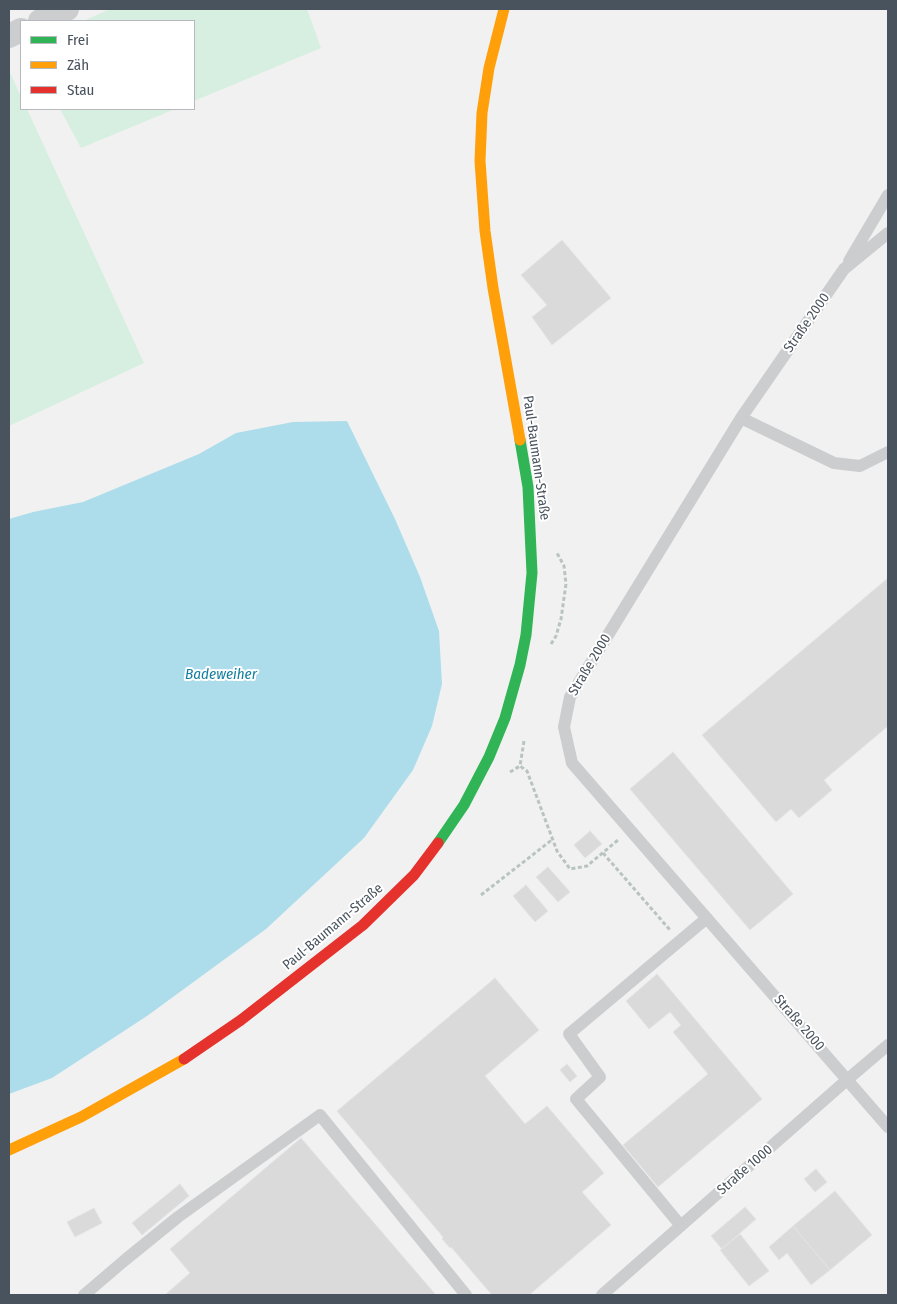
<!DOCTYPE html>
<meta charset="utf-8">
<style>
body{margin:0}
#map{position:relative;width:897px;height:1304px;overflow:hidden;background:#f1f1f1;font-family:"Fira Sans Condensed",sans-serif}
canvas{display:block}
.frame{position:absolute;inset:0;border:10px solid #49535d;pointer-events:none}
.legend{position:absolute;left:20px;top:20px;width:175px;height:90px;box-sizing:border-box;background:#fff;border:1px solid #b6babe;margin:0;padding:6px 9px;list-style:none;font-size:15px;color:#49535d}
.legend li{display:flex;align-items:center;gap:10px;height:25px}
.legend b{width:25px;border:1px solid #b6babe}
</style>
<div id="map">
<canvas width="897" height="1304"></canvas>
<div class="frame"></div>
<ul class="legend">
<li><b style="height:6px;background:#30b455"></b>Frei</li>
<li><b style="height:6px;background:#ff9f0a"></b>Zäh</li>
<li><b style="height:6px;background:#e5322d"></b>Stau</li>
</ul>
</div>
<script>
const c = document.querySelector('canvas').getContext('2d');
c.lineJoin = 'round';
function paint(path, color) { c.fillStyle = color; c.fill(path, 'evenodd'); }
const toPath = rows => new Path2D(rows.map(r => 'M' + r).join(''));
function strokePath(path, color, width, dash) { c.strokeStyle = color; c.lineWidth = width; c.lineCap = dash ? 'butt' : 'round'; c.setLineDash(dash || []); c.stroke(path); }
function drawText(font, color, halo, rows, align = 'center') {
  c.font = font + ' "Fira Sans Condensed",sans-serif'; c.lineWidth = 4; c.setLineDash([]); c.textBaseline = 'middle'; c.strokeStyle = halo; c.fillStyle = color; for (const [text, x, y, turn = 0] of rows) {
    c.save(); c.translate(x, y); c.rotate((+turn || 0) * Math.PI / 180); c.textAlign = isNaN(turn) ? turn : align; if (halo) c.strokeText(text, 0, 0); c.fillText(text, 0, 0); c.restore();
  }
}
paint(toPath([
 [110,9,307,9,321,48,194,101,194,21,83,21],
 [9,70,21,97,21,109,27,109,144,363,9,426],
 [60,109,175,109,81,148]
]), '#d7efe0');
paint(toPath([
 [347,421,395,519,420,577,439,631,442,684,432,726,413,770,364,838,266,929,147,1016,52,1078,9,1094,9,519,33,512,83,502,199,454,236,433,293,422]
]), '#adddeb');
const building = toPath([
 [562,240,611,298,552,345,532,317,547,305,521,275,562,240],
 [888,578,888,726,824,780,832,790,799,818,791,809,776,822,702,735,888,578],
 [673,752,793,894,750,930,630,789,673,752],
 [590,831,602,844,585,858,574,845,590,831],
 [548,867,570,892,558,902,536,877,548,867],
 [526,885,548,911,535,922,513,896,526,885],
 [657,974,762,1099,658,1187,623,1145,708,1074,673,1032,681,1025,670,1012,649,1029,626,1001,657,974],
 [495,978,539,1030,485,1076,525,1124,547,1106,604,1173,582,1192,611,1225,529,1295,492,1295,451,1247,450,1248,442,1239,443,1238,443,1237,337,1111,495,978],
 [567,1064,577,1076,570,1082,560,1070,567,1064],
 [301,1138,436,1295,168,1295,166,1294,190,1273,170,1249,301,1138],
 [816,1169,827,1182,815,1192,804,1179,816,1169],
 [180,1184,189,1196,142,1235,132,1223,180,1184],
 [835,1191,872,1235,830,1270,793,1226,835,1191],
 [745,1207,756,1219,722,1249,711,1236,745,1207],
 [94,1208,102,1223,75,1237,67,1222,94,1208],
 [793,1226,830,1270,811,1285,787,1253,779,1260,769,1247,793,1226],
 [740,1234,769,1271,749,1286,720,1250,740,1234]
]);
paint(building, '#dadadb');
strokePath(building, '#e2e3e4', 1);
strokePath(toPath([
 [551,644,556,636,561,619,566,584,564,566,557,553],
 [524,741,520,766,527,771,557,851,570,869,587,866,618,840],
 [510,772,520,766],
 [603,853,670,930],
 [481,895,553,839]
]), '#b9c4c1', 3, [4, 2.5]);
strokePath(toPath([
 [888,233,844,269,741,418,570,697,564,727,572,763,888,1127],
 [849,261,888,195],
 [741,418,834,463,860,466,888,452],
 [681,1226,576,1099,600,1077,569,1034,707,918],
 [84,1295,125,1260,178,1217,320,1115,466,1295],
 [602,1295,848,1079,888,1045]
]), '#cbcdcf', 12);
strokePath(toPath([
 [40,21,67,9],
 [9,36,21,30]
]), '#cbcdcf', 24);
strokePath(toPath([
 [438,843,464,805,489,757,505,718,520,665,526,635,532,573,528,487,520,440]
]), '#30b455', 11);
strokePath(toPath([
 [504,9,489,68,482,113,480,161,485,231,493,288,520,440],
 [9,1150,81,1117,184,1059]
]), '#ff9f0a', 11);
strokePath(toPath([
 [184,1059,241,1020,363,925,414,875,438,843]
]), '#e5322d', 11);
drawText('14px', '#49535d', '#fff', [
 ["Straße 2000",807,323,-55],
 ["Paul-Baumann-Straße",536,458,82],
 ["Straße 2000",590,665,-59],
 ["Paul-Baumann-Straße",333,927,-40],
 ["Straße 2000",799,1023,49],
 ["Straße 1000",745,1170,-41]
]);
drawText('italic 15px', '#137e9f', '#fff', [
 ["Badeweiher",221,675]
]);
</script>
